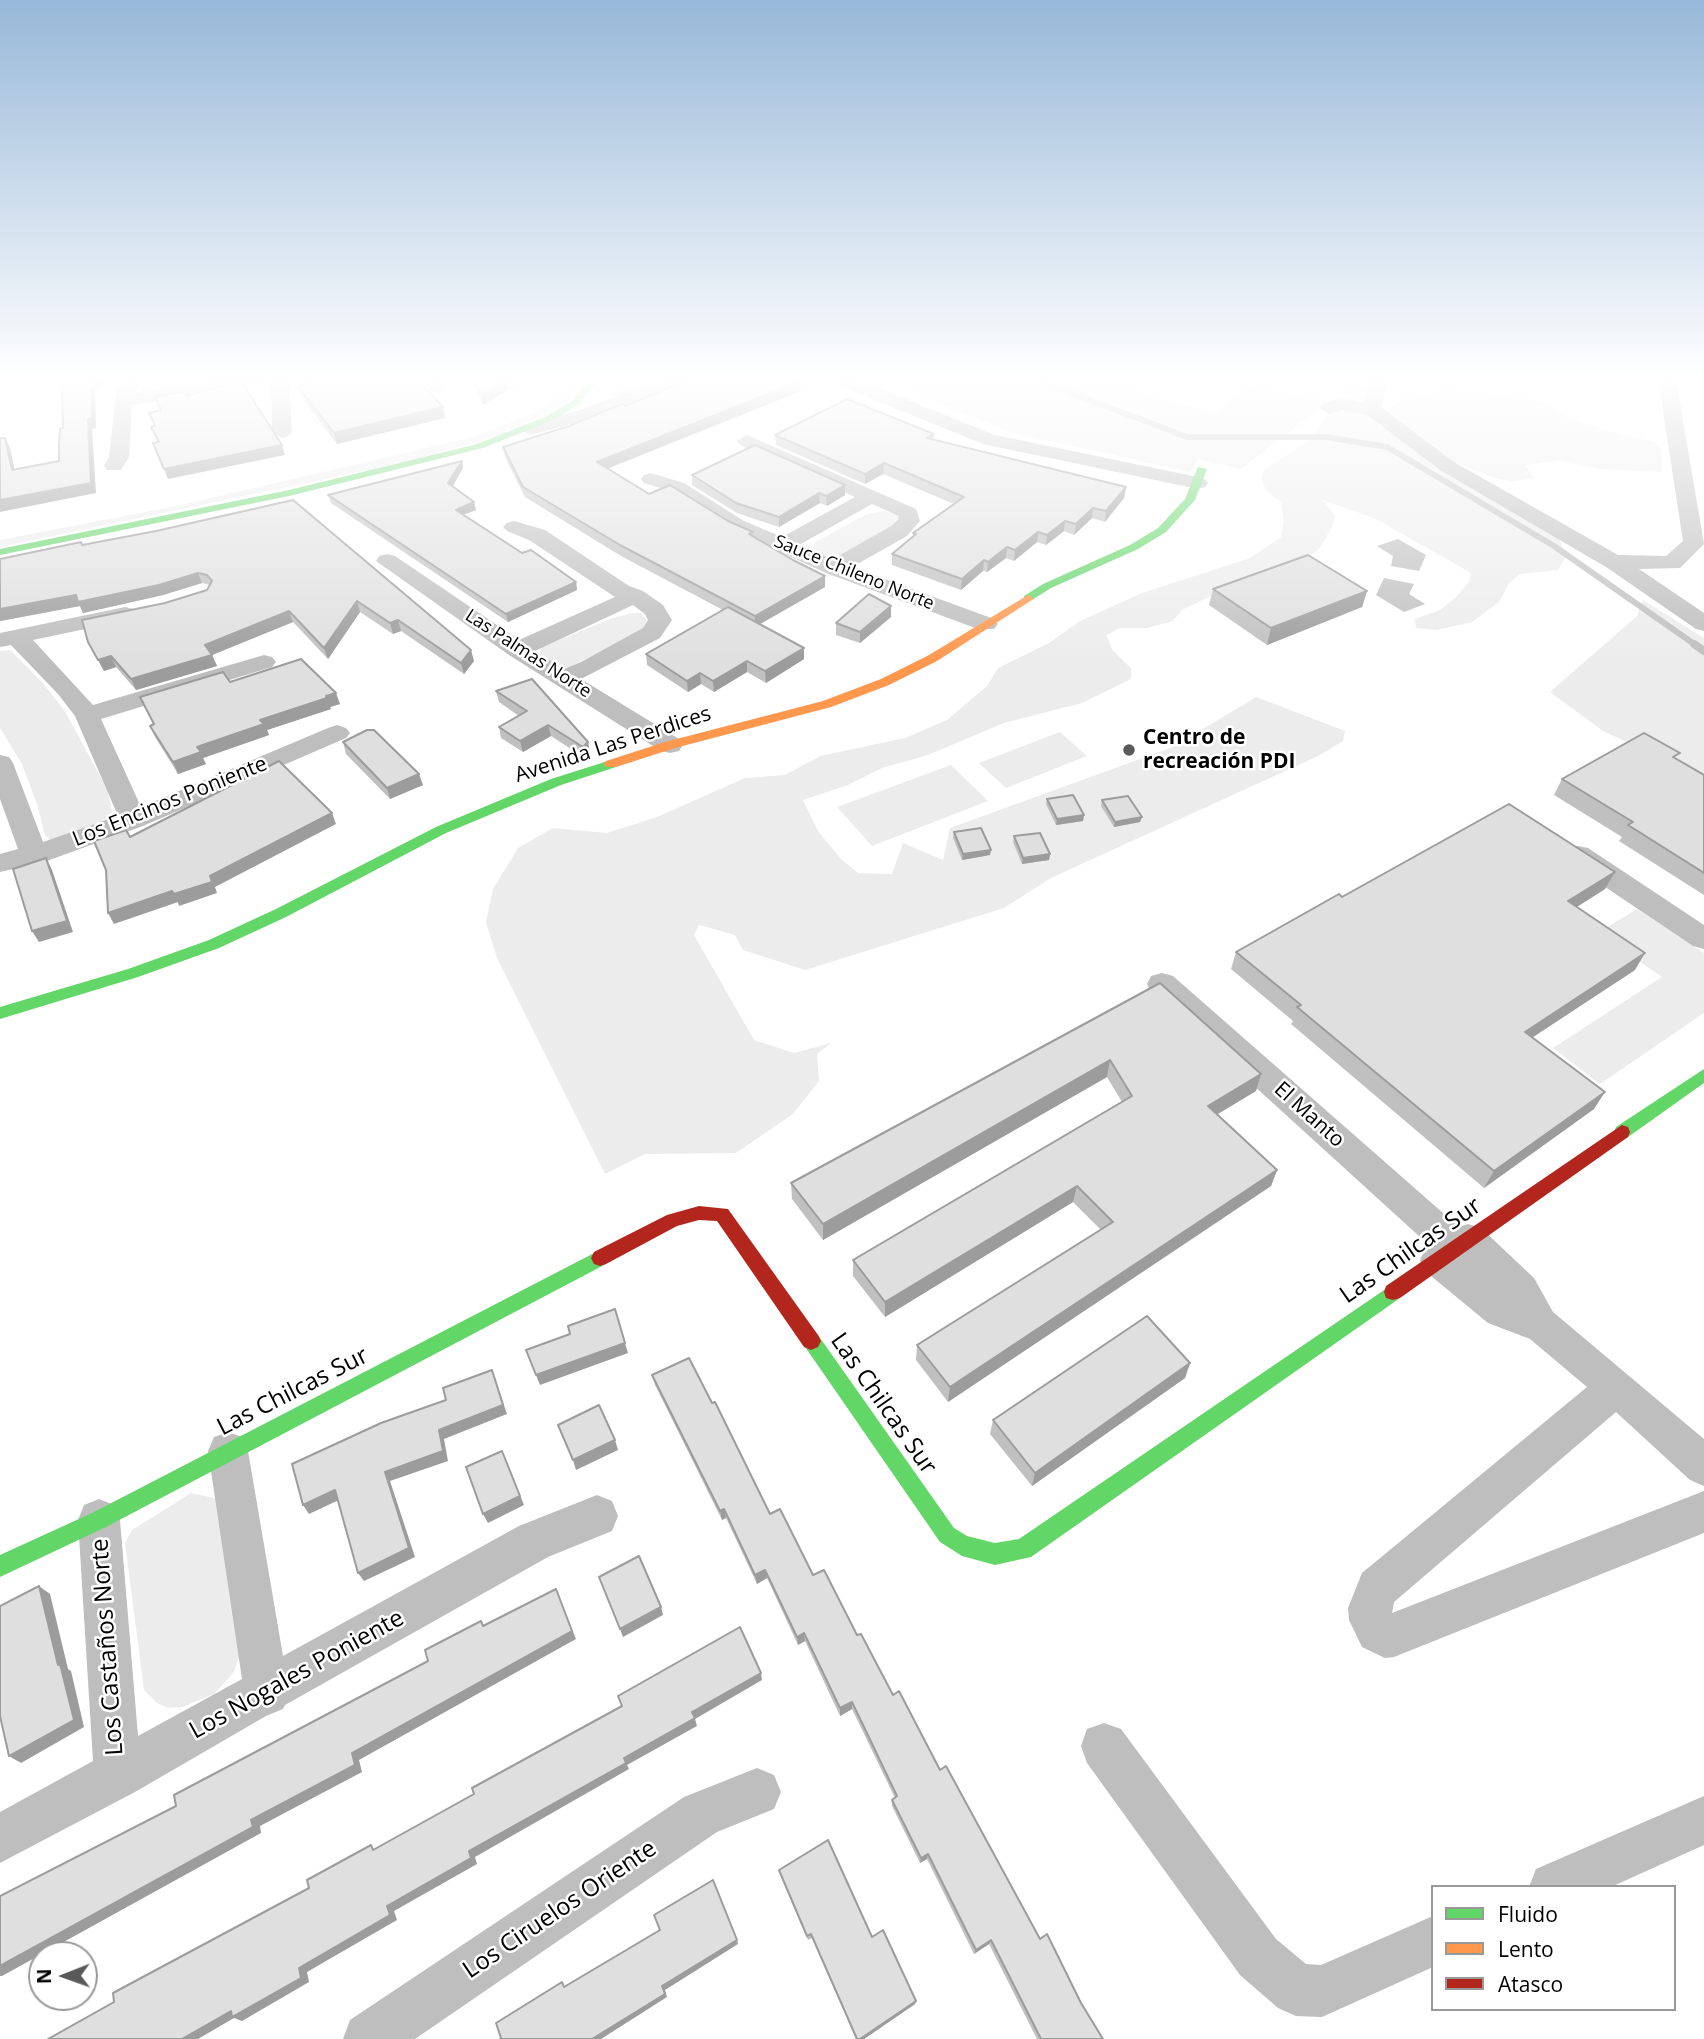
<!DOCTYPE html>
<meta charset="utf-8">
<style>
body{margin:0}
#map{position:relative;width:1704px;height:2039px;overflow:hidden;background:#fff;font-family:"Open Sans",sans-serif}
canvas{display:block}
.legend{position:absolute;left:1431px;top:1885px;width:245px;height:126px;box-sizing:border-box;background:#fff;border:2px solid #999;margin:0;padding:9px 12px;list-style:none;font-size:21px;color:#000}
.legend li{display:flex;align-items:center;gap:14px;height:35px}
.legend b{width:35px;border:2px solid #999}
.north{position:absolute;left:28px;top:1941px;width:70px;height:70px;box-sizing:border-box;background:#fff;border:2px solid #999;border-radius:50%;rotate:269deg;font-size:19px;font-weight:700;line-height:28px;text-align:center;color:#000}
.north::after{content:'';display:block;margin:auto;width:24px;height:32px;background:#595959;clip-path:polygon(50% 0,100% 100%,50% 72%,0 100%)}
</style>
<div id="map">
<canvas width="1704" height="2039"></canvas>
<ul class="legend">
<li><b style="height:9px;background:#63d668"></b>Fluido</li>
<li><b style="height:9px;background:#ff974d"></b>Lento</li>
<li><b style="height:9px;background:#b3261e"></b>Atasco</li>
</ul>
<div class="north">N</div>
</div>
<script>
const c = document.querySelector('canvas').getContext('2d');
c.lineJoin = 'round';
function paint(path, color) { c.fillStyle = color; c.fill(path, 'evenodd'); }
const toPath = rows => new Path2D(rows.map(r => 'M' + r).join(''));
function strokePath(path, color, width, dash) { c.strokeStyle = color; c.lineWidth = width; c.lineCap = dash ? 'butt' : 'round'; c.setLineDash(dash || []); c.stroke(path); }
function drawText(font, color, halo, rows, align = 'center') {
  c.font = font + ' "Open Sans",sans-serif'; c.lineWidth = 5; c.setLineDash([]); c.textBaseline = 'middle'; c.strokeStyle = halo; c.fillStyle = color; for (const [text, x, y, turn = 0] of rows) {
    c.save(); c.translate(x, y); c.rotate((+turn || 0) * Math.PI / 180); c.textAlign = isNaN(turn) ? turn : align; if (halo) c.strokeText(text, 0, 0); c.fillText(text, 0, 0); c.restore();
  }
}
paint(toPath([
 [155,379,227,379,141,391,144,384],
 [575,379,587,379,568,401,508,433,402,463,0,547,0,540,177,506,465,439,505,425,536,411,557,397],
 [620,379,668,379,616,398,609,398],
 [877,379,1113,379,1136,391,1216,413,1245,385,1330,400,1241,469,1198,459,1190,472,1010,432],
 [1346,379,1387,379,1388,388,1380,401,1351,400,1344,394],
 [1446,390,1503,394,1542,403,1569,418,1621,435,1653,441,1661,449,1662,472,1600,469,1560,460,1525,465,1534,478,1511,482,1489,476,1452,461,1386,412,1402,399],
 [1346,408,1369,411,1560,540,1566,557,1558,570,1520,574,1509,583,1499,602,1472,622,1437,630,1416,628,1415,619,1440,610,1455,598,1469,582,1471,573,1376,519,1323,500,1335,516,1332,527,1320,548,1296,567,1215,594,1182,610,1173,621,1147,628,1120,628,1106,635,1113,651,1131,668,1131,679,1082,703,1004,723,928,755,882,768,848,785,803,800,818,831,841,859,858,873,892,874,903,843,943,860,950,828,1173,747,1256,697,1345,731,1343,741,1318,756,1051,878,1004,908,805,970,743,950,735,935,699,925,694,935,754,1040,794,1053,831,1043,817,1054,819,1081,793,1114,736,1153,645,1154,605,1174,497,958,486,922,493,889,518,848,553,828,607,833,657,817,745,778,785,775,820,756,905,738,947,720,987,686,998,668,1049,643,1080,621,1142,593,1250,558,1281,537,1284,522,1281,502,1266,490,1261,478,1264,470,1311,439,1329,413],
 [885,511,897,515,900,517,898,521,844,555,827,556,813,550,815,542,867,514],
 [1643,600,1704,638,1704,777,1603,731,1550,692,1637,616],
 [633,613,641,613,647,621,642,630,631,637,569,667,560,669,542,658,540,651,542,647,610,619],
 [10,650,43,683,66,713,107,789,112,812,110,821,59,841,49,839,45,835,37,804,22,764,0,728,0,651],
 [1060,732,1087,756,1006,788,979,763],
 [951,765,988,801,872,846,837,807],
 [1637,909,1704,953,1704,1013,1600,1084,1553,1048,1662,977,1598,933],
 [191,1493,214,1498,218,1504,242,1648,234,1672,214,1694,182,1707,168,1708,157,1703,144,1690,125,1543,132,1530]
]), '#ececec');
paint(toPath([
 [1398,539,1426,555,1419,571,1391,566,1393,556,1377,546],
 [1384,578,1414,584,1409,594,1425,604,1404,612,1376,595]
]), '#bfbfbf');
strokePath(toPath([
 [1034,379,1187,437,1326,437,1387,447,1554,546,1697,646]
]), '#bfbfbf', 6);
strokePath(toPath([
 [1694,644,1704,651]
]), '#bfbfbf', 8);
paint(toPath([
 [135,379,141,384,134,393,225,379,271,379,262,384,132,405,129,457,121,470,107,470,104,466,109,457,116,393,126,380,135,379],
 [271,379,289,379,292,432,289,436,282,438,272,432,271,379],
 [424,379,442,379,446,388,443,392,431,392,424,379],
 [664,379,691,379,688,383,594,418,530,435,520,429,523,425,580,410,664,379],
 [830,379,856,379,995,435,1198,477,1205,479,1208,483,1205,487,1198,489,983,444,833,383,830,379],
 [1369,379,1387,379,1382,408,1454,462,1618,555,1666,556,1683,541,1658,379,1676,379,1704,544,1680,568,1639,569,1704,613,1704,631,1696,629,1606,567,1440,470,1366,414,1342,410,1329,414,1320,408,1322,404,1341,398,1364,403,1369,379],
 [747,435,916,509,920,521,907,536,852,567,994,619,998,624,994,629,978,629,826,573,730,529,670,491,644,483,641,479,644,475,651,473,684,483,744,521,782,537,855,497,740,445,737,441,747,435],
 [872,504,899,516,898,520,891,526,833,559,799,545,872,504],
 [514,521,545,530,629,586,643,591,663,605,672,620,660,638,581,679,679,739,683,745,679,751,670,753,661,751,509,655,376,561,379,556,387,554,395,556,519,640,615,597,529,540,507,531,503,527,507,523,514,521],
 [633,605,645,614,648,620,643,628,581,662,564,669,535,651,633,605],
 [125,607,133,609,137,614,133,619,33,640,93,705,264,655,272,657,276,662,272,667,101,719,141,807,328,728,337,725,346,728,350,733,346,738,143,826,44,862,0,872,0,854,18,849,0,799,0,755,9,757,13,763,43,842,118,816,75,716,58,694,11,645,0,647,0,633,125,607],
 [1578,846,1588,848,1704,925,1704,949,1693,946,1568,862,1564,855,1568,848,1578,846],
 [1162,973,1173,976,1459,1227,1468,1224,1481,1228,1534,1278,1553,1312,1704,1439,1704,1486,1690,1480,1616,1412,1394,1602,1392,1613,1704,1491,1704,1533,1394,1657,1385,1658,1362,1647,1349,1620,1348,1608,1362,1573,1587,1387,1530,1339,1488,1323,1425,1271,1420,1260,1425,1249,1431,1247,1151,992,1147,984,1151,976,1162,973],
 [228,1432,242,1437,248,1451,283,1656,519,1526,597,1495,612,1501,618,1516,612,1531,548,1557,285,1705,283,1709,266,1716,135,1792,0,1863,0,1812,93,1761,78,1520,84,1505,99,1499,114,1505,120,1520,138,1736,242,1679,208,1451,214,1437,228,1432],
 [1104,1723,1121,1729,1276,1939,1306,1964,1321,1965,1433,1916,1433,1967,1322,2017,1296,2016,1278,2008,1240,1975,1087,1763,1081,1746,1087,1729,1104,1723],
 [757,1768,774,1775,781,1792,774,1809,717,1832,415,2039,343,2039,350,2020,684,1797,757,1768],
 [1704,1796,1704,1845,1611,1887,1529,1887,1536,1869,1704,1796]
]), '#bebebe');
paint(toPath([
 [592,379,601,379,578,405,551,421,483,448,289,496,0,555,0,549,289,490,477,444,545,417,572,401,592,379],
 [1198,467,1207,469,1195,500,1166,532,1138,549,1051,588,1032,600,1024,600,1024,596,1043,584,1130,545,1158,528,1185,499,1198,467],
 [611,760,618,764,616,767,561,785,446,833,286,917,219,948,138,977,0,1019,0,1007,128,969,209,940,276,909,436,827,551,779,611,760],
 [1704,1069,1704,1083,1628,1137,1622,1139,1616,1137,1614,1132,1616,1127,1704,1069],
 [600,1250,606,1252,609,1258,606,1264,106,1527,0,1577,0,1555,92,1513,600,1250],
 [1393,1284,1400,1286,1402,1292,1400,1298,1031,1557,995,1565,962,1556,940,1542,801,1341,804,1335,811,1332,818,1335,954,1528,967,1536,995,1543,1019,1539,1393,1284]
]), '#63d668');
paint(toPath([
 [1028,595,1034,598,1032,600,937,661,889,685,831,707,675,748,616,767,606,767,604,764,606,761,665,742,823,701,881,679,929,655,1028,595]
]), '#ff974d');
paint(toPath([
 [1622,1125,1628,1127,1630,1132,1628,1137,1400,1298,1393,1300,1386,1298,1384,1292,1386,1286,1622,1125],
 [699,1206,728,1209,818,1335,821,1341,818,1347,811,1350,804,1347,717,1221,699,1220,677,1226,606,1264,600,1266,594,1264,591,1258,594,1252,667,1215,699,1206]
]), '#b3261e');
paint(toPath([
 [472,379,517,379,515,389,507,390,483,405],
 [298,386,445,418,337,444,301,396],
 [801,391,608,468,649,494,753,537,825,587,759,624,804,648,804,659,766,683,747,672,714,692,701,684,688,692,647,665,646,654,723,610,621,556,525,497,505,457,503,447,569,426,625,406],
 [934,434,934,440,1126,487,1124,498,1105,522,1092,518,1074,535,1064,531,1046,545,1037,542,1014,561,1006,558,987,572,983,571,961,590,892,565,892,554,913,536,913,533,954,504,883,474,865,484,776,445,775,435],
 [462,461,463,468,452,486,476,510,463,515,522,553,576,582,577,590,508,622,331,503,328,495],
 [692,475,845,485,845,495,827,506,820,503,779,527,737,513,692,485],
 [293,500,474,661,464,674,401,631,393,634,360,612,328,659,293,622,212,655,217,666,136,690,116,667,104,671,88,642,165,603,207,590,210,585,202,583,163,595,83,613,80,606,0,621,0,559,81,542,83,545,156,531],
 [1213,589,1367,591,1362,607,1267,645,1209,605],
 [891,617,860,643,836,635,836,623],
 [230,682,340,704,330,707,331,709,267,730,269,735,203,758,206,764,178,774,155,737,150,726,154,724,140,697],
 [496,691,588,742,590,753,585,758,551,736,523,752,501,738,499,727,519,716,499,702],
 [343,742,423,785,390,799,346,754],
 [1677,759,1704,775,1704,895,1619,841,1622,837,1554,795,1562,779],
 [1047,799,1084,815,1083,821,1056,825,1046,804],
 [1102,800,1142,817,1140,822,1114,827,1101,806],
 [954,832,990,855,962,860,953,838],
 [1014,836,1050,854,1049,860,1022,864,1013,842],
 [1615,872,1605,889,1577,907,1635,970,1532,1037,1594,1109,1484,1188,1291,1024,1293,1021,1231,969,1236,952,1342,897],
 [1160,983,1261,1074,1256,1091,1217,1114,1277,1170,1271,1186,948,1402,916,1360,917,1345,1101,1230,1073,1202,885,1317,853,1276,853,1260,1122,1102,1107,1077,823,1240,792,1199,791,1183],
 [1190,1363,1185,1378,1032,1486,990,1434,993,1420],
 [652,1375,712,1403,770,1514,813,1575,857,1635,940,1770,1040,1939,1081,2003,1103,2039,1037,2039,989,1944,974,1954,927,1859,920,1863,892,1806,892,1800,895,1798,852,1709,840,1716,805,1641,798,1645,767,1578,757,1584,726,1518,722,1520,655,1385],
 [779,1870,872,1937,915,2004,864,2039,856,2039,812,1938,808,1940,780,1875]
]), '#c0c0c0');
paint(toPath([
 [91,379,105,379,102,387,95,388,96,428,92,429,96,493,0,512,0,500,91,483,88,419],
 [517,379,515,389,514,380],
 [505,380,507,390,483,405,481,395],
 [801,381,801,391,599,472,597,462],
 [443,407,445,418,337,444,334,433],
 [5,438,10,448,17,481,12,470],
 [282,445,285,455,168,479,164,469],
 [462,461,463,468,450,491,448,483],
 [884,463,883,474,865,484,865,474],
 [845,485,845,495,827,506,826,496],
 [1126,487,1124,498,1105,522,1106,511],
 [819,493,820,503,779,527,779,517],
 [474,502,476,510,457,517,456,510],
 [1093,508,1092,518,1074,535,1076,524],
 [1065,521,1064,531,1046,545,1047,535],
 [1038,532,1037,542,1014,561,1015,550],
 [1007,547,1006,558,987,572,988,562],
 [984,560,983,571,961,590,962,579],
 [198,573,202,583,163,595,83,613,80,606,0,621,0,609],
 [825,576,825,587,755,627,755,616],
 [576,582,577,590,508,622,506,614],
 [1367,591,1362,607,1267,645,1271,628],
 [357,601,360,612,328,659,324,648],
 [891,606,891,617,860,643,860,632],
 [289,611,293,622,212,655,217,666,136,690,131,679,205,645],
 [398,620,401,631,393,634,390,623],
 [804,648,804,659,766,683,765,671],
 [471,650,474,661,464,674,461,663],
 [111,656,116,667,104,671,98,660],
 [747,661,747,672,714,692,713,681],
 [700,673,701,684,688,692,687,681],
 [336,693,340,704,330,707,331,709,267,730,269,735,203,758,206,764,178,774,173,762,197,747,260,720],
 [548,725,551,736,523,752,520,741],
 [588,742,590,753,585,758,583,747],
 [419,774,423,785,390,799,387,788],
 [332,813,336,824,215,887,217,893,179,906,178,902,114,924,108,913,210,876],
 [1084,815,1083,821,1056,825,1057,819],
 [1142,817,1140,822,1114,827,1115,822],
 [991,850,990,855,962,860,963,854],
 [1050,854,1049,860,1022,864,1023,858],
 [46,858,52,870,73,932,39,942,32,931],
 [1615,872,1605,889,1559,918,1568,901],
 [1645,953,1635,970,1515,1049,1525,1032],
 [1110,1060,1107,1077,823,1240,823,1224],
 [1261,1074,1256,1091,1203,1123,1208,1106],
 [1605,1092,1594,1109,1484,1188,1494,1171],
 [1277,1170,1271,1186,948,1402,950,1387],
 [1077,1186,1073,1202,885,1317,885,1302],
 [625,1343,628,1353,540,1385,536,1375],
 [1190,1363,1185,1378,1032,1486,1035,1473],
 [492,1370,507,1414,444,1439,448,1461,390,1481,415,1557,364,1581,358,1573,385,1472,439,1430],
 [615,1440,618,1450,576,1470,573,1460],
 [506,1460,524,1505,488,1523,483,1514],
 [335,1490,341,1499,309,1514,303,1505],
 [724,1509,726,1518,722,1520,720,1511],
 [765,1570,767,1578,757,1584,755,1575],
 [39,1586,50,1594,68,1669,71,1671,84,1727,21,1763,9,1756,58,1665],
 [556,1589,576,1639,359,1760,362,1772,260,1826,261,1833,2,1976,0,1976,0,1966,251,1820,352,1753],
 [661,1607,663,1615,623,1637,620,1629],
 [804,1633,805,1641,798,1645,797,1637],
 [761,1673,762,1680,695,1719,697,1726,627,1765,629,1769,475,1857,477,1864,394,1911,397,1920,307,1972,309,1982,242,2021,234,2018,198,2039,182,2039,299,1968,387,1906,469,1851,624,1758,692,1712],
 [852,1702,852,1709,840,1716,840,1708],
 [928,1854,927,1859,920,1863,921,1858],
 [737,1940,738,1944,665,1990,667,1997,601,2039,592,2039,662,1986],
 [991,1940,989,1944,974,1954,976,1950],
 [916,2001,915,2004,864,2039,860,2039]
]), '#9c9c9c');
const building = toPath([
 [62,379,91,379,92,418,88,419,91,483,0,500,0,438,5,438,12,470,59,461,59,444,60,429,63,428,62,379],
 [323,379,417,379,443,407,334,433,298,386,323,379],
 [474,379,514,379,505,380,481,395,474,379],
 [691,379,797,379,801,381,597,462,649,494,670,485,728,521,753,532,749,534,793,560,825,576,755,616,620,545,523,487,503,447,569,426,622,404,625,406,691,379],
 [241,381,282,445,164,469,153,443,159,442,151,427,155,426,149,413,161,410,155,397,186,391,186,396,241,381],
 [847,399,934,434,927,438,1126,487,1106,511,1093,508,1076,524,1065,521,1047,535,1038,532,1015,550,1007,547,988,562,984,560,962,579,892,554,916,534,913,533,964,497,884,463,865,474,775,435,847,399],
 [755,445,845,485,826,496,819,493,779,517,736,503,692,475,755,445],
 [462,461,448,483,474,502,456,510,522,553,531,550,576,582,506,614,328,495,462,461],
 [293,500,471,650,461,663,398,620,390,623,357,601,324,648,289,611,205,645,212,655,131,679,111,656,98,660,88,642,82,620,165,603,207,590,212,581,207,575,198,573,159,585,78,602,76,595,0,609,0,559,81,542,82,545,156,531,293,500],
 [1308,555,1367,591,1271,628,1213,589,1308,555],
 [869,594,891,606,860,632,836,623,869,594],
 [728,607,804,648,765,671,747,661,713,681,700,673,687,681,646,654,728,607],
 [301,659,336,693,326,696,327,698,260,720,264,724,197,747,201,752,173,762,150,726,154,724,140,697,223,672,230,682,301,659],
 [532,679,588,742,583,747,548,725,520,741,499,727,527,711,496,691,532,679],
 [367,730,374,730,419,774,387,788,343,742,367,730],
 [1644,733,1680,753,1673,757,1704,775,1704,873,1628,825,1633,822,1562,779,1644,733],
 [279,761,332,813,210,876,212,882,174,894,172,891,108,913,106,870,94,841,126,830,130,837,279,761],
 [1073,795,1084,815,1057,819,1047,799,1073,795],
 [1128,796,1142,817,1115,822,1102,800,1128,796],
 [1509,804,1615,872,1568,901,1645,953,1525,1032,1605,1092,1494,1171,1297,1007,1301,1005,1236,952,1339,894,1342,897,1509,804],
 [981,828,991,850,963,854,954,832,981,828],
 [1040,833,1050,854,1023,858,1014,836,1040,833],
 [46,858,67,921,32,931,13,869,46,858],
 [1160,983,1261,1074,1208,1106,1277,1170,950,1387,917,1345,1113,1222,1077,1186,885,1302,853,1260,1132,1096,1110,1060,823,1224,791,1183,1160,983],
 [615,1309,625,1343,536,1375,526,1350,570,1334,568,1326,615,1309],
 [1147,1316,1190,1363,1035,1473,993,1420,1147,1316],
 [689,1358,712,1403,715,1402,770,1514,780,1509,813,1575,824,1570,857,1635,861,1634,893,1695,899,1691,940,1770,946,1766,1040,1939,1047,1934,1081,2003,1103,2039,1041,2039,991,1940,976,1950,928,1854,921,1858,892,1800,897,1796,852,1702,840,1708,804,1633,797,1637,765,1570,755,1575,724,1509,720,1511,652,1375,689,1358],
 [492,1370,503,1405,439,1430,443,1451,385,1472,409,1548,358,1573,335,1490,303,1505,292,1464,381,1423,446,1400,443,1388,492,1370],
 [599,1405,615,1440,573,1460,558,1425,599,1405],
 [502,1451,520,1496,483,1514,466,1467,502,1451],
 [639,1556,661,1607,620,1629,599,1577,639,1556],
 [39,1586,58,1665,60,1664,74,1720,9,1756,0,1716,0,1606,39,1586],
 [556,1589,572,1631,352,1753,355,1765,251,1820,253,1827,0,1966,0,1896,176,1806,174,1795,428,1661,425,1650,481,1621,483,1626,556,1589],
 [740,1627,761,1673,692,1712,695,1718,624,1758,626,1763,469,1851,471,1858,387,1906,390,1915,299,1968,301,1978,232,2017,231,2011,182,2039,48,2039,114,2002,113,1993,309,1888,307,1880,371,1845,373,1850,474,1794,472,1788,622,1706,618,1696,740,1627],
 [828,1840,872,1937,883,1930,916,2001,860,2039,857,2039,811,1934,807,1936,779,1870,828,1840],
 [713,1880,737,1940,662,1986,665,1994,592,2039,500,2039,501,2038,496,2023,562,1982,564,1987,660,1930,654,1915,713,1880]
]);
paint(building, '#dfdfdf');
strokePath(building, '#9c9c9c', 2);
const sky = c.createLinearGradient(0, 0, 0, 665);
sky.addColorStop(0, '#97b8d8');
sky.addColorStop(0.57, '#fff');
sky.addColorStop(1, '#ffffff00');
c.fillStyle = sky;
c.fillRect(0, 0, 1704, 665);
for (const [x, y, r, color] of [
 [1129,750,7,"#595959"]
]) { const dot = new Path2D(); dot.arc(x, y, r, 0, 2 * Math.PI); c.fillStyle = color; c.fill(dot); strokePath(dot, '#fff', 2.5); }
drawText('18px', '#000', '#fff', [
 ["Sauce Chileno Norte",854,573,22],
 ["Las Palmas Norte",528,654,33]
]);
drawText('bold 21px', '#000', '#fff', [
 ["Centro de",1143,738],
 ["recreación PDI",1143,762]
], 'left');
drawText('21px', '#000', '#fff', [
 ["Avenida Las Perdices",613,745,-18],
 ["Los Encinos Poniente",170,802,-22],
 ["El Manto",1309,1115,42]
]);
drawText('24px', '#000', '#fff', [
 ["Las Chilcas Sur",1411,1251,-35],
 ["Las Chilcas Sur",293,1392,-27],
 ["Las Chilcas Sur",883,1404,55],
 ["Los Castaños Norte",108,1647,-94],
 ["Los Nogales Poniente",297,1675,-29],
 ["Los Ciruelos Oriente",560,1910,-34]
]);
</script>
